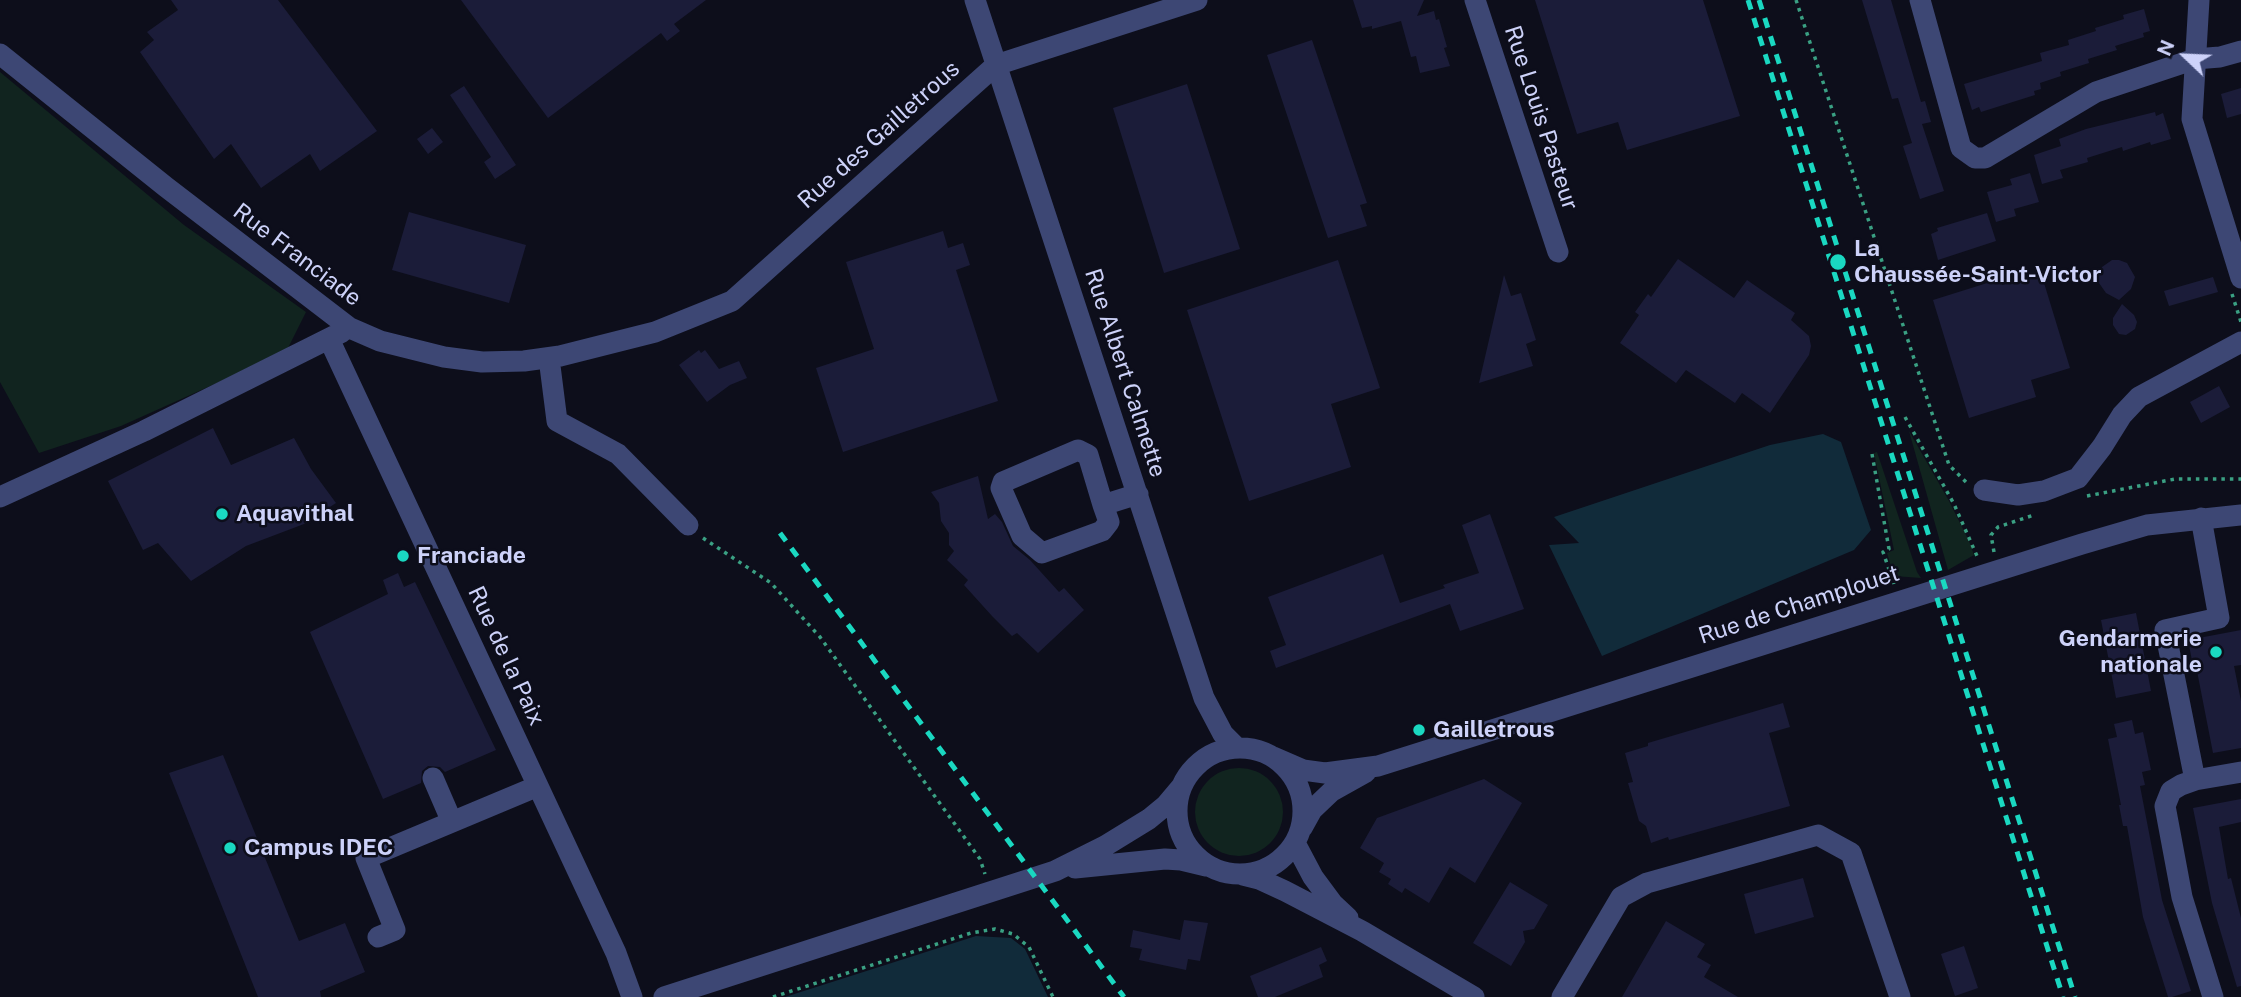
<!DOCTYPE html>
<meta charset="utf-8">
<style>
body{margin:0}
#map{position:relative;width:2241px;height:997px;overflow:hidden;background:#0d0e1b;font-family:"Public Sans",sans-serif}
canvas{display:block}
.north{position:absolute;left:2150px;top:21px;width:70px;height:70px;-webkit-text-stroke:5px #0d0e1b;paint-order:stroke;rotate:293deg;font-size:19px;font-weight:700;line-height:28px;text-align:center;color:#cdd2f9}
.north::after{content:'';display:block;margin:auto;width:24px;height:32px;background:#cdd2f9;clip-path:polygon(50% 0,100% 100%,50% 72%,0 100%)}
</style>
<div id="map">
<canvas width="2241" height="997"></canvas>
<div class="north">N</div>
</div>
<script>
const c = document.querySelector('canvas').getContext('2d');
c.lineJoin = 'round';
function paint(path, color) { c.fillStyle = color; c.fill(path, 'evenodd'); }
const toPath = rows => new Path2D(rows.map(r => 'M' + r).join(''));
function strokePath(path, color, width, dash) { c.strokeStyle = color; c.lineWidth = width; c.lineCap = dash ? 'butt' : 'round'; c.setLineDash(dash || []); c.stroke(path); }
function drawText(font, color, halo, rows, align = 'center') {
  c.font = font + ' "Public Sans",sans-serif'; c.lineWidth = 5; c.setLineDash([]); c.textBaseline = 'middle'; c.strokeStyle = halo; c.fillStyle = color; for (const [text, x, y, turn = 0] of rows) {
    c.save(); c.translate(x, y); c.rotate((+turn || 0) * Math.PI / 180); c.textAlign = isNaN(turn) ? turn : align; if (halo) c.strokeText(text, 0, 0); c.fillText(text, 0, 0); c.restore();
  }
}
paint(toPath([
 [0,72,184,225,306,312,286,352,121,426,39,453,0,382],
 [1909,431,1949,501,1969,541,1974,555,1948,570],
 [1877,452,1917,572,1921,578,1894,576,1887,553,1894,550,1874,453],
 '1195 812a44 44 0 1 1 88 0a44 44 0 1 1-88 0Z'
]), '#11241f');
paint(toPath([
 [1823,434,1841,442,1871,530,1854,550,1602,656,1549,545,1579,543,1554,517,1770,445],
 [976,936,1011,938,1025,949,1048,997,785,997]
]), '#112b3a');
paint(toPath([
 [171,0,278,0,377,131,320,171,310,154,261,188,231,144,214,159,140,52,154,40,147,32,178,10],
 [461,0,706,0,674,24,680,31,667,41,661,33,548,118],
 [1353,0,1424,0,1417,16,1434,11,1436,20,1439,19,1447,47,1444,48,1450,66,1420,73,1416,56,1411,57,1401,21,1372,29,1372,26,1362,28],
 [1535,0,1703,0,1740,116,1627,150,1618,122,1577,134],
 [1862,0,1891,0,1921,102,1925,101,1931,122,1922,124,1944,191,1920,199,1903,146,1912,143,1898,98,1892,99],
 [2144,9,2150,31,2143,33,2144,37,2115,46,2117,50,2088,59,2089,63,2060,72,2061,76,2040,83,2041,89,2034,91,2035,95,1981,112,1979,107,1972,110,1964,84,2042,61,2040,53,2069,45,2068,40,2096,31,2095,28,2124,19,2123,15],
 [1312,40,1367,203,1360,205,1367,226,1328,238,1267,55],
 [1187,84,1240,249,1164,273,1113,108],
 [464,86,516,165,495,179,484,162,491,157,450,95],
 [2241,88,2241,114,2227,118,2221,94],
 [2155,112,2156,116,2163,113,2171,139,2151,145,2150,142,2123,151,2122,147,2087,158,2088,162,2060,170,2063,178,2042,184,2034,155,2061,146,2059,139,2086,129],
 [432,128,443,142,428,154,417,139],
 [2030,173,2039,202,2014,209,2016,216,1996,222,1987,192,2012,185,2010,179],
 [409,212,526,245,509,303,392,270],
 [1987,213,1996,241,1938,260,1931,234,1938,231,1937,228],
 [943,231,948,248,963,243,970,265,956,270,998,401,843,452,816,368,874,349,846,262],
 [1678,259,1734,298,1747,280,1795,313,1791,320,1809,336,1811,346,1809,355,1770,413,1742,393,1735,403,1686,370,1676,383,1620,343,1639,315,1635,312,1648,294,1651,297],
 [1338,260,1380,388,1331,404,1351,467,1249,501,1187,310],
 [2112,260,2119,260,2127,263,2135,277,2131,289,2119,300,2106,293,2099,283,2098,275,2102,267],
 [2041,273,2070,368,2031,380,2036,397,1969,418,1933,300,2000,279,2002,285],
 [1504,275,1511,296,1521,293,1536,340,1526,344,1533,366,1479,383],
 [2213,277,2218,292,2169,306,2164,291],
 [2122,304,2134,315,2137,322,2135,329,2126,335,2119,334,2113,325,2113,318],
 [699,350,701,353,705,350,719,369,739,361,747,378,730,385,707,402,679,365],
 [2219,386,2230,407,2201,423,2190,402],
 [213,428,231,465,294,438,311,469,336,503,304,524,246,546,191,581,158,543,143,550,108,481],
 [978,476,988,519,995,514,1002,522,1013,546,1030,560,1059,592,1064,588,1084,610,1038,653,1017,633,1012,636,992,616,964,585,968,580,947,560,954,551,949,545,949,533,941,521,939,503,931,492],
 [1490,514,1524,609,1460,631,1450,604,1276,668,1270,651,1286,645,1268,597,1383,554,1400,603,1445,588,1443,585,1479,573,1462,525],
 [398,573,404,587,415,582,496,750,445,772,440,767,428,766,422,771,421,783,383,799,310,632,388,594,383,580],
 [2136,613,2151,691,2116,698,2101,620],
 [2241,630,2241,665,2234,666,2241,701,2241,748,2213,753,2197,671,2194,671,2188,640],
 [1783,703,1790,727,1769,733,1790,806,1669,840,1668,837,1651,843,1646,826,1639,821,1628,783,1633,782,1625,753,1648,746,1648,743],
 [2132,720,2135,734,2143,732,2151,770,2142,772,2145,785,2140,786,2162,900,2191,991,2172,997,2168,997,2143,917,2127,826,2123,826,2119,805,2121,805,2108,739,2117,737,2114,724],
 [223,755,299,941,345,923,365,972,320,991,321,997,258,997,169,773],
 [1484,779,1522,803,1475,883,1450,867,1429,903,1405,888,1402,893,1388,884,1391,879,1379,872,1384,863,1360,848,1377,818],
 [2241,799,2241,822,2219,827,2228,879,2231,878,2241,918,2241,986,2237,987,2212,903,2193,808],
 [1803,878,1814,917,1755,934,1744,894],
 [1510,882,1548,905,1534,929,1523,931,1525,942,1511,966,1473,943],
 [1184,920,1208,923,1200,961,1188,959,1186,970,1139,960,1142,949,1130,947,1133,930,1180,940],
 [1666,921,1705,944,1697,957,1711,965,1704,977,1738,997,1622,997],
 [1964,946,1978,988,1955,996,1941,954],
 [1321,947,1327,961,1319,965,1323,977,1275,997,1258,997,1250,976]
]), '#1b1c39');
strokePath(toPath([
 [1796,0,1949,465,1966,482],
 [2232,294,2241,322],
 [1905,417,1954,504,1977,556],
 [1872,454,1889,549,1883,552,1894,584],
 [2087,496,2175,479,2241,479],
 [703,538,771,583,820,637,980,859,985,874],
 [1994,552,1991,535,1998,527,2034,515],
 [773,997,971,933,995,929,1013,934,1029,947,1053,997]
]), '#3aa083', 3.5, [3.5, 5]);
strokePath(toPath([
 [975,0,1204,698,1223,734,1237,748],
 [1475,0,1558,252],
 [1920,0,1961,148,1975,158,1985,158,2096,92,2195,59,2220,57,2241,51],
 [2199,0,2192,119,2241,278],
 [0,54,166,187,350,328,380,341,444,357,482,362,524,361,560,356,655,332,732,301,996,65,1197,0],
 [329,339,616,953,632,997],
 [549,358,557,421,618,454,688,525],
 [1984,490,2018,495,2044,491,2078,478,2102,447,2122,415,2139,397,2241,342],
 [0,497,144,431,342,332],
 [1103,505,1109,522,1102,531,1042,553,1022,536,1001,488,1003,482,1078,450,1088,455,1103,505,1138,494],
 '1177 811a63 63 0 1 1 126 0a63 63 0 1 1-126 0Z',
 [1273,757,1303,770,1325,773,1378,766,2082,544,2147,525,2241,515],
 [433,778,452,822],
 [2195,780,2165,630,2219,618,2201,518],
 [1302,828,1312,810,1332,791,1366,772],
 [1295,843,1313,877,1333,904,1348,918],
 [1075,868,1165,859,1181,860,1206,866],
 [1243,875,1259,879,1285,891,1362,931,1474,997],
 [378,937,395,930,366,858,538,786],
 [664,997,1055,871,1105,846,1149,819,1166,805,1182,786],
 [1562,997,1621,897,1647,883,1818,835,1851,853,1900,997],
 [2213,997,2182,897,2165,806,2171,791,2181,785,2195,780,2241,772]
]), '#3d4774', 21);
strokePath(toPath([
 [1748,0,2063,997],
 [1759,0,2075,997],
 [780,533,1124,997]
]), '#1ad8c1', 5, [10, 9]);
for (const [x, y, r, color] of [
 [1838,262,9,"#1ad8c1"],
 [222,514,7,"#1ad8c1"],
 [403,556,7,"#1ad8c1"],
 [2216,652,7,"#1ad8c1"],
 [1419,730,7,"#1ad8c1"],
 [230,848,7,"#1ad8c1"]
]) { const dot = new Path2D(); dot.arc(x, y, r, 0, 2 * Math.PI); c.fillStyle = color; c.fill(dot); strokePath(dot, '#0d0e1b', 2.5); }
drawText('23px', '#cdd2f9', '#0d0e1b', [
 ["Rue Louis Pasteur",1541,118,72],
 ["Rue des Gailletrous",879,135,-42],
 ["Rue Franciade",297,255,37],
 ["Rue Albert Calmette",1125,373,72],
 ["Rue de Champlouet",1799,605,-18],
 ["Rue de la Paix",506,656,65]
]);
drawText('bold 23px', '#cdd2f9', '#0d0e1b', [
 ["La",1854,249],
 ["Chaussée-Saint-Victor",1854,275],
 ["Aquavithal",236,514],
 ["Franciade",417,556],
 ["Gendarmerie",2202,639,"right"],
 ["nationale",2202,665,"right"],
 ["Gailletrous",1433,730],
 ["Campus IDEC",244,848]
], 'left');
</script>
